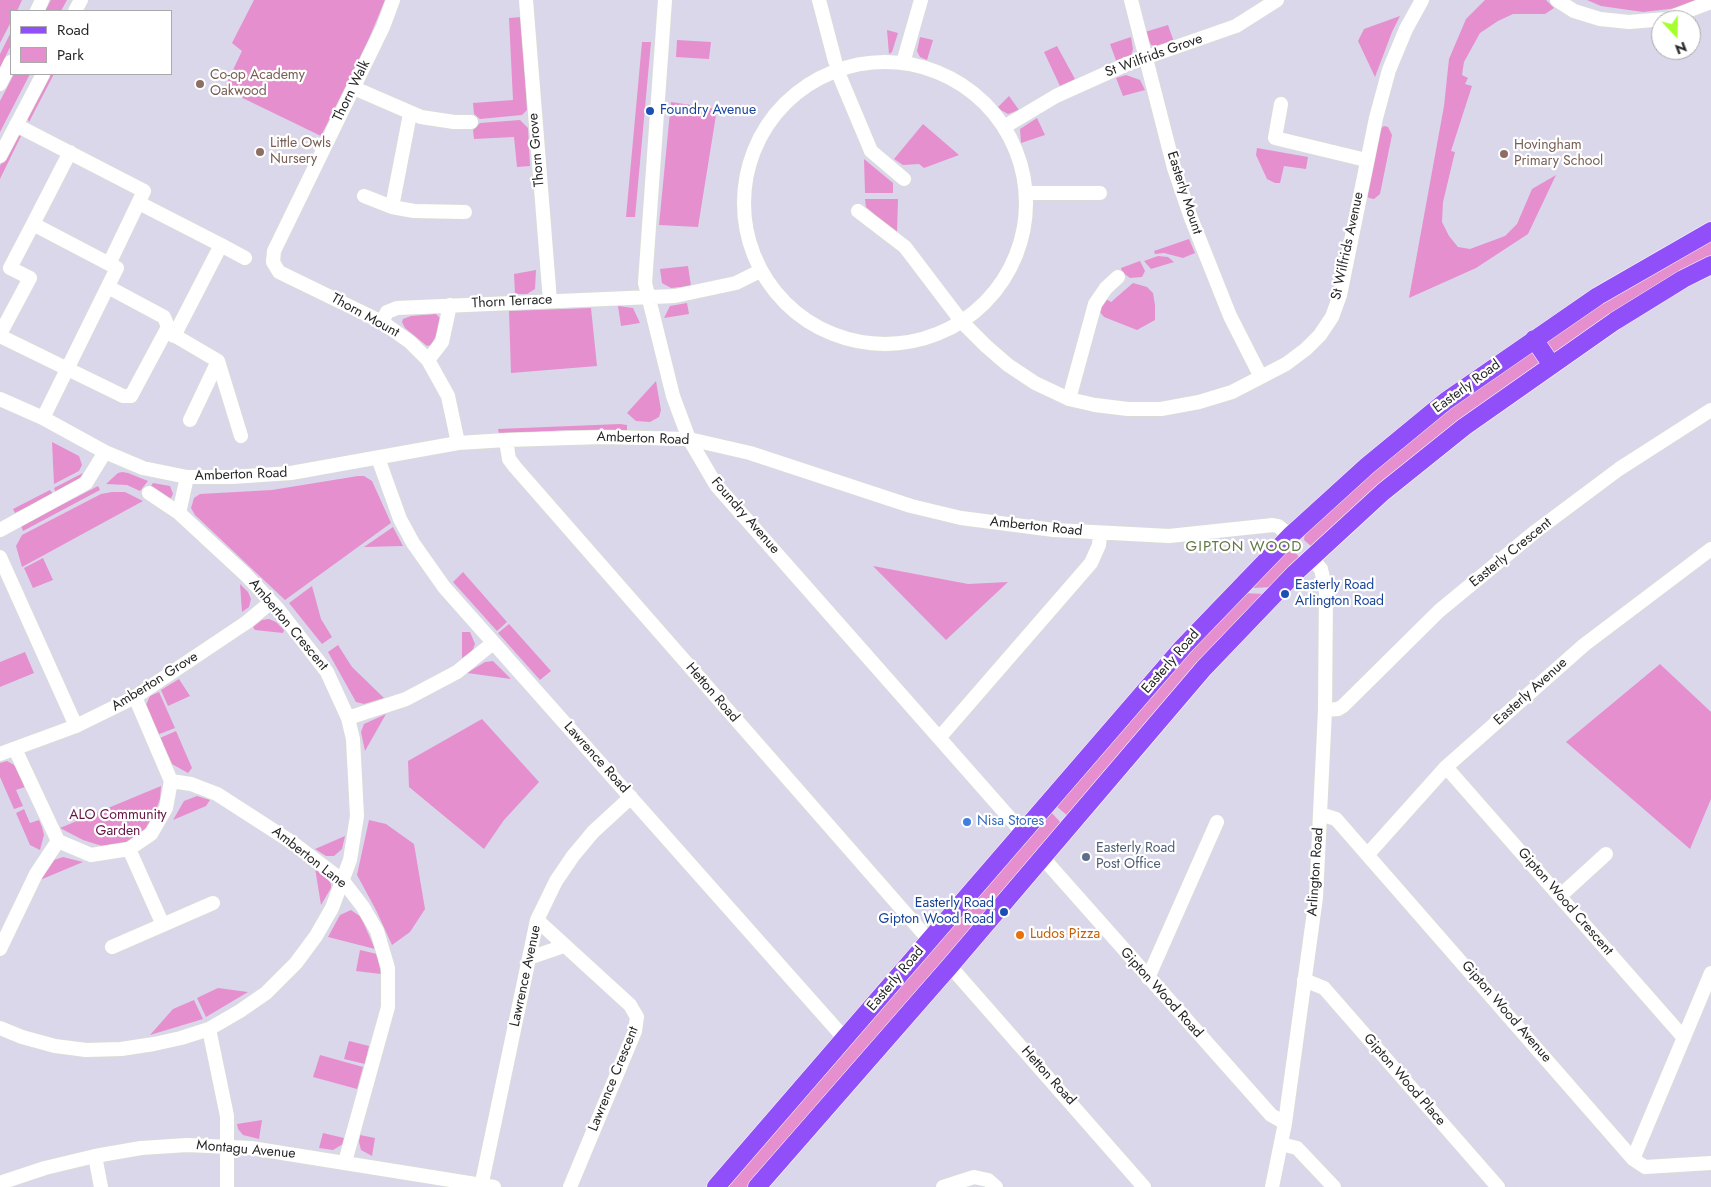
<!DOCTYPE html>
<style>
body{margin:0}
#map{position:relative;width:1711px;height:1187px;overflow:hidden;background:#dad7eb;font-family:Jost,sans-serif}
canvas{display:block}
.legend{position:absolute;left:10px;top:10px;width:162px;height:65px;box-sizing:border-box;background:#fff;border:1px solid #a9a9a9;margin:0;padding:6px 9px;list-style:none;font-size:15px;color:#272727}
.legend li{display:flex;align-items:center;gap:10px;height:25px}
.legend b{width:25px;border:1px solid #a9a9a9}
.north{position:absolute;left:1651px;top:10px;width:50px;height:50px;box-sizing:border-box;background:#fff;border:1px solid #a9a9a9;border-radius:50%;rotate:159deg;font-size:14px;font-weight:700;line-height:20px;text-align:center;color:#272727}
.north::after{content:'';display:block;margin:auto;width:18px;height:22px;background:#a5ff2f;clip-path:polygon(50% 0,100% 100%,50% 72%,0 100%)}
</style>
<div id="map">
<canvas width="1711" height="1187"></canvas>
<ul class="legend">
<li><b style="height:6px;background:#904ff8"></b>Road</li>
<li><b style="height:14px;background:#e58fce"></b>Park</li>
</ul>
<div class="north">N</div>
</div>
<script>
const c = document.querySelector('canvas').getContext('2d');
c.lineJoin = 'round';
function paint(path, color) { c.fillStyle = color; c.fill(path, 'evenodd'); }
const toPath = rows => new Path2D(rows.map(r => 'M' + r).join(''));
function strokePath(path, color, width, dash) { c.strokeStyle = color; c.lineWidth = width; c.lineCap = dash ? 'butt' : 'round'; c.setLineDash(dash || []); c.stroke(path); }
function drawText(font, color, halo, rows, align = 'center') {
  c.font = font + ' Jost,sans-serif'; c.lineWidth = 4.5; c.setLineDash([]); c.textBaseline = 'middle'; c.strokeStyle = halo; c.fillStyle = color; for (const [text, x, y, turn = 0] of rows) {
    c.save(); c.translate(x, y); c.rotate((+turn || 0) * Math.PI / 180); c.textAlign = isNaN(turn) ? turn : align; if (halo) c.strokeText(text, 0, 0); c.fillText(text, 0, 0); c.restore();
  }
}
paint(toPath([
 [0,0,22,0,17,11,11,11,11,22,0,43],
 [51,0,67,0,61,11,45,11],
 [254,0,385,0,368,41,321,136,224,89,242,51,232,43],
 [1485,0,1546,0,1554,8,1545,14,1513,14,1498,21,1480,33,1464,62,1462,75,1468,78,1465,84,1472,86,1451,151,1455,152,1443,202,1442,222,1449,236,1458,247,1470,249,1505,236,1517,224,1532,189,1556,175,1528,234,1476,268,1409,298,1444,106,1449,59,1466,19],
 [1587,0,1699,0,1678,8,1643,12,1601,6],
 [1400,16,1392,32,1375,77,1358,41,1364,29],
 [522,17,527,110,522,115,480,119,474,114,473,103,513,100,509,18],
 [1168,25,1174,42,1158,47,1151,45,1145,32],
 [887,30,898,33,892,52,889,54],
 [11,32,11,45,0,68,0,54],
 [920,37,933,40,927,60,920,57,917,51],
 [1131,37,1133,49,1131,56,1117,63,1110,44],
 [677,40,711,42,709,59,676,57],
 [642,42,651,42,635,217,626,217],
 [1057,46,1075,79,1060,86,1044,52],
 [14,74,30,74,0,132,0,101],
 [47,74,54,74,29,122,26,116],
 [1126,75,1140,80,1145,90,1123,96,1116,78],
 [1009,96,1019,110,1008,114,997,108],
 [671,102,717,109,698,227,659,225],
 [1037,118,1045,135,1021,143,1020,129],
 [520,120,528,128,530,166,517,167,514,137,474,139,473,130,480,123],
 [923,124,959,155,924,168,919,164,903,165,894,159],
 [1384,126,1388,127,1392,135,1380,194,1374,199,1369,198,1365,194,1379,130],
 [22,134,0,179,0,166,15,136],
 [1257,148,1308,157,1306,169,1284,166,1280,183,1275,183,1267,179,1256,155],
 [864,159,893,183,893,193,865,193],
 [865,199,898,199,897,234,866,207],
 [1711,238,1711,258,1554,354,1544,341,1573,320],
 [1189,239,1195,253,1183,258,1164,253,1155,254,1154,251],
 [1158,256,1168,257,1174,262,1151,269,1144,261],
 [1140,261,1145,271,1142,277,1130,278,1122,272,1121,268],
 [688,266,691,286,671,288,662,283,660,269],
 [536,270,535,289,527,294,515,294,514,274],
 [1133,283,1147,287,1153,293,1155,305,1155,320,1137,330,1104,317,1099,311,1104,298,1111,302],
 [687,303,689,314,664,318,670,306],
 [618,306,633,308,640,323,621,326],
 [591,308,597,366,511,373,509,311],
 [436,314,441,319,440,328,431,345,427,346,405,328,402,322,403,319,411,316],
 [1531,349,1541,363,1312,547,1304,540,1305,532,1420,431],
 [656,381,661,410,659,417,650,422,636,421,627,413],
 [620,424,627,425,627,430,568,430,499,434,498,429],
 [52,442,79,456,82,465,79,471,54,484],
 [122,472,128,473,148,481,140,491,127,485,106,484,118,473],
 [83,473,78,481,56,493,54,488],
 [358,476,364,476,372,481,391,523,285,600,195,515,191,508,194,498,200,494,272,490],
 [153,483,170,486,173,494,171,498,166,498,151,486],
 [98,486,100,490,23,531,21,526],
 [50,490,53,494,15,513,13,509],
 [112,492,125,492,143,501,22,567,16,546,22,535,101,494],
 [393,527,403,546,364,547],
 [1290,547,1300,558,1273,587,1253,588],
 [43,558,53,580,33,588,24,568],
 [873,566,968,584,1008,582,946,640],
 [463,572,507,622,497,631,453,582],
 [240,584,248,592,251,599,249,607,242,612],
 [312,586,321,619,332,637,322,644,289,603],
 [1243,593,1264,594,1069,817,1055,805],
 [269,619,276,622,284,630,283,633,255,630,253,627,262,620],
 [509,624,551,671,540,680,498,633],
 [462,632,470,632,475,644,472,652,462,658],
 [338,645,352,667,384,698,364,704,356,702,328,652],
 [25,652,34,673,0,687,0,662],
 [493,661,511,679,467,673,485,662],
 [1660,664,1711,712,1711,799,1690,849,1566,742],
 [179,679,190,696,168,706,161,690],
 [159,692,175,728,157,735,146,705,150,696],
 [386,714,365,751,361,732,364,724],
 [482,719,539,782,504,820,484,849,409,787,408,761],
 [176,731,192,768,188,773,172,764,160,738],
 [7,761,16,766,25,787,16,790,23,806,14,809,0,777,0,763],
 [161,786,160,799,152,820,141,834,128,842,116,846,102,846,83,840,60,828],
 [197,796,210,800,206,806,173,820,184,801],
 [24,809,30,823,39,820,42,827,44,835,40,850,30,845,16,813],
 [1050,811,1062,824,749,1187,725,1187],
 [369,820,386,824,414,844,425,909,410,932,392,945,376,910,357,875],
 [345,836,342,849,334,856,326,856,315,849],
 [63,857,83,862,40,880,51,861],
 [315,868,327,877,331,884,331,888,321,905],
 [351,910,361,917,375,949,328,937,340,915],
 [360,950,377,954,381,974,356,971],
 [218,988,248,992,206,1017,197,998],
 [194,1000,203,1019,150,1035,173,1009],
 [349,1041,369,1046,365,1064,344,1059],
 [320,1055,363,1067,357,1089,313,1077],
 [262,1120,259,1139,243,1135,238,1129,237,1124],
 [323,1133,344,1138,343,1144,333,1150,319,1148],
 [360,1135,375,1138,372,1156,361,1150,359,1142]
]), '#e58fce');
const minor = toPath([
 [393,0,383,27,274,251,273,262,279,272,382,322,410,342,428,360,448,396,458,443],
 [526,0,550,301],
 [665,0,645,283,673,396,689,439,716,485,1023,833],
 [819,0,835,61],
 [1131,0,1174,168,1191,218,1230,316,1261,377],
 [1557,0,1574,11,1600,19,1629,22,1666,19,1711,2],
 [37,11,42,0],
 [75,11,81,0],
 '744 203a141 141 0 1 1 282 0a141 141 0 1 1-282 0Z',
 [903,63,921,0],
 [837,70,871,151,904,179],
 [0,84,11,62],
 [354,88,421,117,454,122,471,122],
 [1281,104,1275,138,1366,160],
 [16,125,144,191,109,264],
 [1004,127,1056,96,1127,64,1236,26,1277,0],
 [0,156,43,74],
 [1026,193,1100,193],
 [364,196,392,207,414,211,465,212],
 [139,203,221,245,174,336],
 [392,207,410,114],
 [858,211,905,247,962,322,986,346,1008,365,1035,383,1069,399,1095,405,1128,409,1161,409,1199,402,1232,392,1286,364,1306,349,1320,335,1332,317,1340,295,1376,118,1389,70,1406,29,1422,0],
 [221,245,245,258],
 [382,322,387,312,397,308,675,296,736,283,760,271],
 [167,331,218,361,241,436],
 [0,334,30,278,10,268,33,224],
 [0,336,123,396,131,396,168,327,164,317,108,287],
 [428,360,442,342,450,305],
 [0,399,43,418,105,452,143,468,187,477,232,477,291,473,458,443,506,440,602,437,689,439,750,453,911,506,961,518,1054,530,1169,536,1273,525,1278,526,1290,536],
 [1069,399,1095,304,1106,288,1118,277],
 [43,418,117,268,33,224,70,152],
 [190,420,218,361],
 [506,440,509,459,515,467,929,940],
 [378,458,400,519,413,543,444,587,845,1039],
 [179,513,187,477],
 [0,530,86,483,105,452],
 [0,557,76,726],
 [1325,710,1338,709,1343,706,1439,611,1536,531,1619,469,1711,410],
 [348,718,406,699,457,672,493,643],
 [940,737,1091,563,1099,545,1100,534],
 [15,749,58,841,91,855,129,849,151,834,166,808,171,781,135,697],
 [0,754,76,726,135,697,247,622,271,602],
 [1446,767,1684,1038],
 [171,781,191,784,217,794,293,843,343,881,363,907,377,931,388,968,388,1007,345,1162],
 [1320,814,1336,819,1633,1159,1645,1167,1711,1163],
 [129,849,163,925],
 [1368,854,1446,767,1584,645,1711,549],
 [1043,858,1271,1115,1285,1123],
 [1560,896,1606,854],
 [537,920,630,1005,637,1017,635,1031,570,1187],
 [112,947,213,903],
 [0,949,36,874,58,841],
 [529,958,564,946],
 [950,966,1144,1187],
 [1148,978,1217,822],
 [1304,980,1324,988,1498,1187],
 [0,1028,22,1037,55,1046,86,1050,121,1049,154,1044,181,1038,209,1029,240,1011,266,993,296,963,316,936,332,908,350,860,357,816,353,739,348,718,327,672,278,609,246,575,179,513,149,493],
 [209,1029,227,1116,227,1187],
 [1281,1144,1297,1148,1334,1187],
 [95,1156,101,1187],
 [1633,1159,1711,973],
 [0,1183,45,1168,95,1156,141,1148,187,1145,251,1148,494,1187],
 [481,1187,537,920,556,881,573,856,593,832,631,797],
 [943,1187,974,1177,988,1180,996,1187],
 [1272,1187,1285,1123,1316,897,1325,710,1326,592,1321,569,1312,559]
]);
const major = toPath([
 [1534,339,1551,364],
 [716,1187,1183,647,1290,536,1367,466,1446,401,1598,296,1711,231],
 [757,1187,950,966,1204,668,1295,573,1383,492,1464,427,1615,321,1683,279,1711,265]
]);
strokePath(minor, '#d8e1cc', 15);
strokePath(major, '#fff', 19);
strokePath(minor, '#fff', 14);
strokePath(major, '#904ff8', 18);
for (const [x, y, r, color] of [
 [200,84,5,"#8d6e63"],
 [650,111,5,"#1a4fb4"],
 [260,152,5,"#8d6e63"],
 [1504,154,5,"#8d6e63"],
 [1285,594,5,"#1a4fb4"],
 [967,822,5,"#3f7fe0"],
 [1086,857,5,"#5c6f8a"],
 [1004,912,5,"#1a4fb4"],
 [1020,935,5,"#e8710a"]
]) { const dot = new Path2D(); dot.arc(x, y, r, 0, 2 * Math.PI); c.fillStyle = color; c.fill(dot); strokePath(dot, '#fff', 2); }
drawText('14px', '#272727', '#fff', [
 ["St Wilfrids Grove",1154,56,-20],
 ["Thorn Walk",352,91,-64],
 ["Thorn Grove",537,150,-95],
 ["Easterly Mount",1184,193,72],
 ["St Wilfrids Avenue",1348,246,-78],
 ["Thorn Terrace",512,302,-3],
 ["Thorn Mount",365,316,29],
 ["Easterly Road",1467,387,-36],
 ["Amberton Road",643,439,2],
 ["Amberton Road",241,475,-2],
 ["Foundry Avenue",745,516,49],
 ["Amberton Road",1036,527,6],
 ["Easterly Crescent",1511,553,-39],
 ["Amberton Crescent",288,625,50],
 ["Easterly Road",1171,662,-49],
 ["Amberton Grove",155,682,-32],
 ["Easterly Avenue",1531,692,-42],
 ["Hetton Road",712,693,49],
 ["Lawrence Road",596,758,48],
 ["Amberton Lane",309,858,38],
 ["Arlington Road",1316,872,-86],
 ["Gipton Wood Crescent",1565,902,49],
 ["Lawrence Avenue",526,976,-78],
 ["Easterly Road",896,979,-50],
 ["Gipton Wood Road",1161,993,48],
 ["Gipton Wood Avenue",1506,1012,49],
 ["Hetton Road",1048,1076,48],
 ["Lawrence Crescent",614,1079,-68],
 ["Gipton Wood Place",1404,1080,49],
 ["Montagu Avenue",246,1150,5]
]);
drawText('14px', '#785e54', '#fff', [
 ["Co-op Academy",210,76],
 ["Oakwood",210,92],
 ["Little Owls",270,144],
 ["Nursery",270,160],
 ["Hovingham",1514,146],
 ["Primary School",1514,162]
], 'left');
drawText('14px', '#164399', '#fff', [
 ["Foundry Avenue",660,111],
 ["Easterly Road",1295,586],
 ["Arlington Road",1295,602],
 ["Easterly Road",994,904,"right"],
 ["Gipton Wood Road",994,920,"right"]
], 'left');
drawText('14px', '#661544', '#fff', [
 ["ALO Community",118,816],
 ["Garden",118,832]
]);
drawText('14px', '#366cbe', '#fff', [
 ["Nisa Stores",977,822]
], 'left');
drawText('14px', '#4e5e75', '#fff', [
 ["Easterly Road",1096,849],
 ["Post Office",1096,865]
], 'left');
drawText('14px', '#c56008', '#fff', [
 ["Ludos Pizza",1030,935]
], 'left');
c.letterSpacing = '1px';
drawText('15px', '#627945', '#fff', [
 ["GIPTON WOOD",1244,547]
]);
c.letterSpacing = '0px';
</script>
